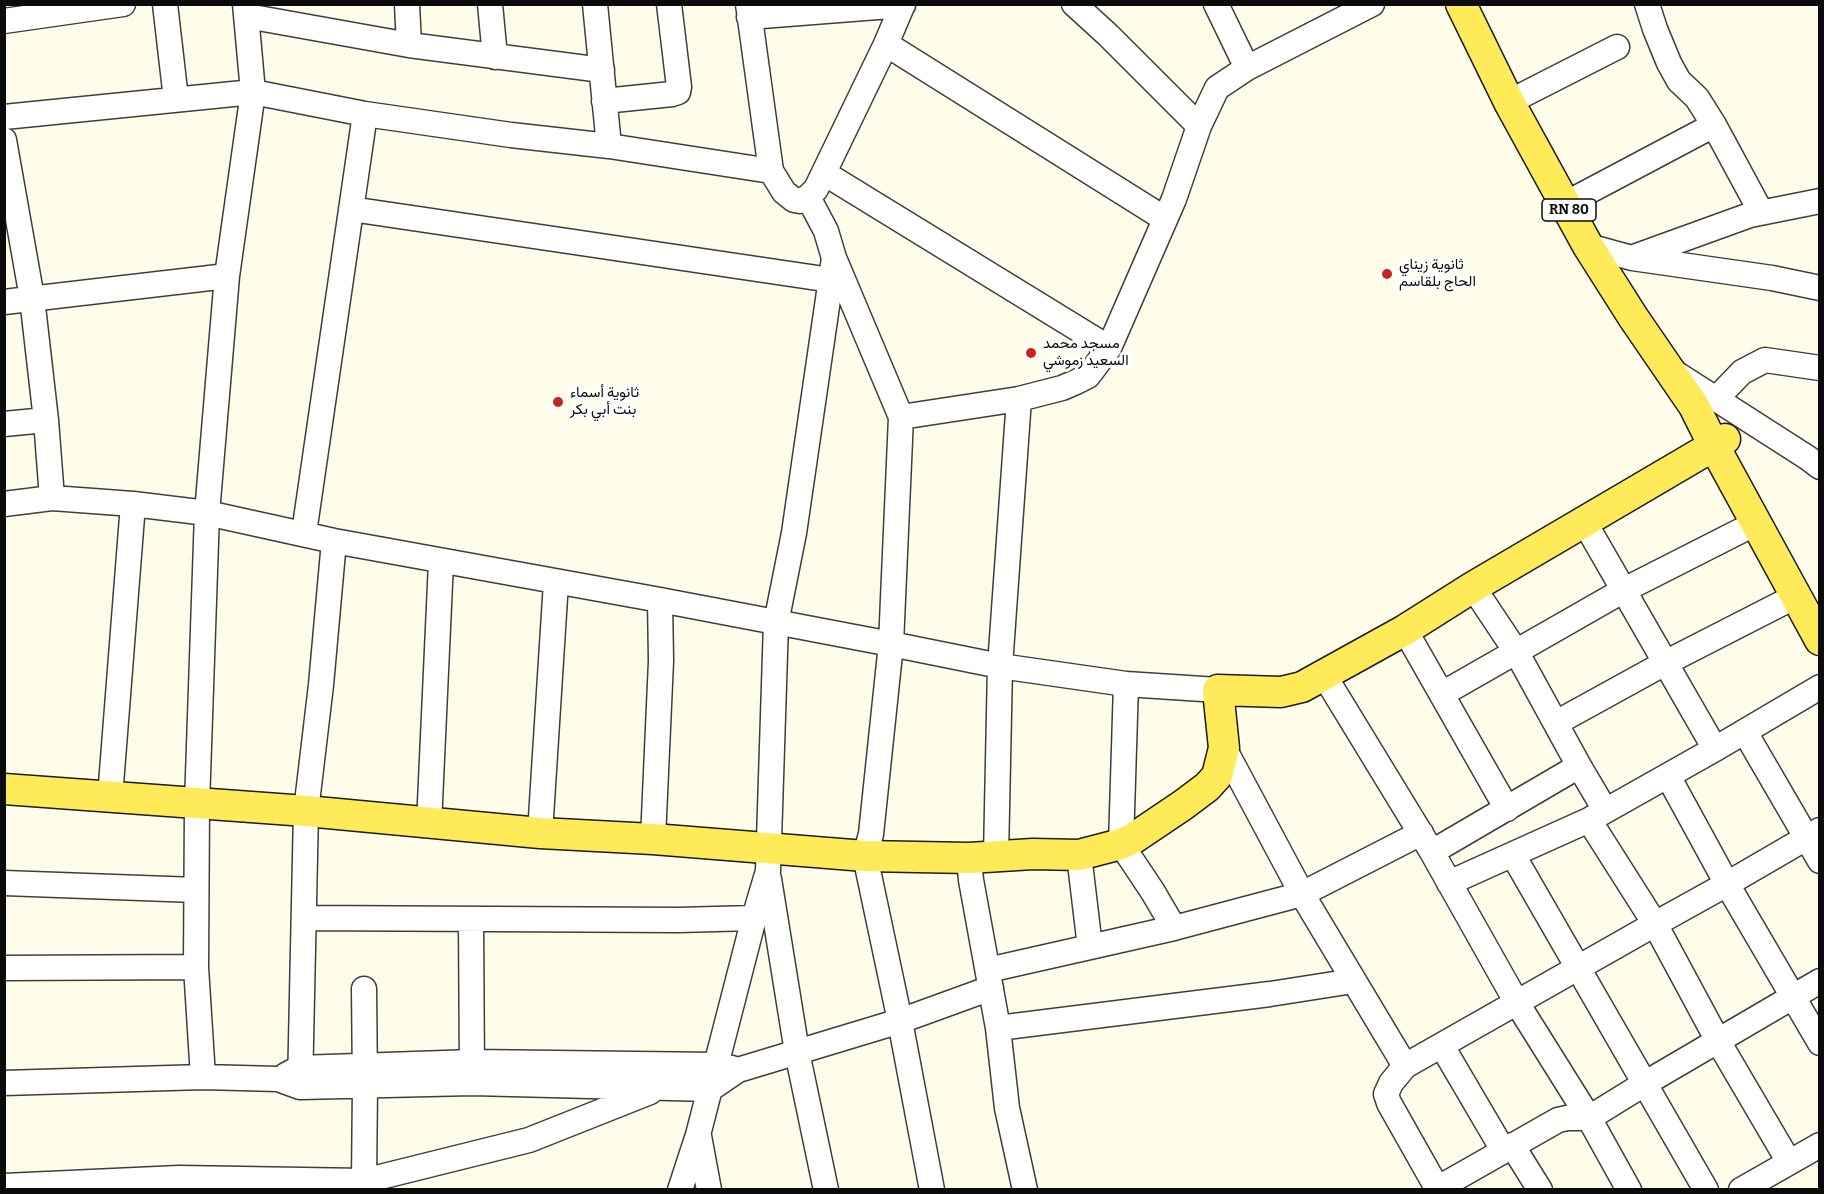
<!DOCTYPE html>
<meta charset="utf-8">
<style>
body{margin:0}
#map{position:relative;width:1824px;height:1194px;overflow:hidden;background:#fffde9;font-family:Bitter,serif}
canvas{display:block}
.frame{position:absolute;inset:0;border:6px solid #0b0b0b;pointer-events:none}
</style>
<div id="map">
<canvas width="1824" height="1194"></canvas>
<div class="frame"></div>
</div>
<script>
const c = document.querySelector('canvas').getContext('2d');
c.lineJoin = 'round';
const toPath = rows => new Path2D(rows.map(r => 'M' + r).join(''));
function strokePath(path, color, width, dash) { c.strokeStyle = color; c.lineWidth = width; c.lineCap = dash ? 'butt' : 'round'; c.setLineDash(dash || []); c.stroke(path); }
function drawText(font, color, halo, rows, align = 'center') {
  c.font = font + ' Bitter,Vazirmatn,serif'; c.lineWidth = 6; c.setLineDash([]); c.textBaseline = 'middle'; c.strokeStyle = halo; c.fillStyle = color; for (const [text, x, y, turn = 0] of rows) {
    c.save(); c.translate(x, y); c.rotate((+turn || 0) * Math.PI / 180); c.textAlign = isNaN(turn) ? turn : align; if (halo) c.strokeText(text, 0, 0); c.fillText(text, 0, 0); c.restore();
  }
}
const minor = toPath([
 [165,4,176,99],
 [407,4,409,45],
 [490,4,495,57],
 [595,4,609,146],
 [748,4,771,171,784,192,794,200,800,201,808,197,816,189,886,44,903,4],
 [1074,4,1108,35,1199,126],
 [1216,4,1247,68],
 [1647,4,1655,29,1669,63,1679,81,1697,98,1714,125,1761,212],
 [247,16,409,45,602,70],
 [749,17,903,5],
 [4,21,123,4],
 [886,44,1165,219],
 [604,101,672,94,678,92,679,87,669,4],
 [1509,102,1617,47],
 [4,117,253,92,365,114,511,135,609,146,771,171],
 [4,140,32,298,46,420,52,498],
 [824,173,1109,348],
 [1565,204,1714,125],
 [351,209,831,280],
 [1588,246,1632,258,1772,278,1820,288],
 [1634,257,1750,215,1820,201],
 [834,258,901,417,1019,399,1062,388,1076,382,1088,376,1109,348,1174,199,1199,126,1217,88,1247,68,1372,4],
 [4,302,227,276],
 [1674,372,1808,458,1820,467],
 [1716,399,1742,372,1765,360,1820,368],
 [901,417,891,644,871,834,865,856,900,1021,932,1190],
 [4,424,46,420],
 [4,504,52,498,133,504,207,513,334,541,660,600,891,644,1000,666,1126,684,1218,690],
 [1585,523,1715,749],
 [304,533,365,114],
 [1473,587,1517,653,1579,766,1605,810],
 [1405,630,1507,809],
 [1324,675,1432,852,1517,1003,1589,1118,1629,1190],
 [1126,684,1121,844,1153,892,1174,928,1302,894,1421,833],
 [1442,694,1624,590,1756,523],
 [1556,723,1665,663,1796,596],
 [1745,732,1820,861],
 [1224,748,1302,894,1405,1066],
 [1668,776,1727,884,1820,1043],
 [110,797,133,504],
 [1589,820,1655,924,1718,1041,1789,1162],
 [429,824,441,562],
 [540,833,556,582],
 [653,839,661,661,660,600],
 [1432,852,1579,766],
 [1079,855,1090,947],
 [1513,855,1706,1190],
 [996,856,1000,666,1019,399],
 [969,858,971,880,998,1028,1007,1108,1025,1190],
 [769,879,797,1052,826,1190],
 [4,883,196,890],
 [1449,883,1589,820,1715,749,1820,687],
 [304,918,678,920,754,918],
 [471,919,472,1078],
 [4,968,196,967],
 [988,970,1174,928],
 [998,1028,1270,994,1353,981],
 [1442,1046,1503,1150],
 [286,1075,299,1068,473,1062,716,1065,732,1068],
 [203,1077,196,967,197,804,207,513,227,276,253,92,245,4],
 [4,1083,203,1077,278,1079,300,1087,472,1083,710,1089,738,1070,900,1021,991,988],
 [300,1087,306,811,321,685,334,541],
 [699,1136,709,1190],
 [1512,1145,1540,1190],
 [4,1186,179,1178,364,1181,365,1086,364,989],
 [1437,1188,1389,1103,1386,1094,1391,1083,1405,1066,1655,924,1727,884,1820,830],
 [367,1190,364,1181,529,1140,650,1092],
 [680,1190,698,1135,754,918,768,871,776,623,794,533,834,258,826,231,808,197],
 [1435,1190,1558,1120,1567,1118,1589,1118,1644,1084,1820,981],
 [1741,1190,1820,1145]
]);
const major = toPath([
 [1461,4,1509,102,1588,246,1633,317,1694,406,1714,446,1820,640],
 [4,789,306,811,540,833,653,839,865,856,969,858,1033,854,1079,855,1121,844,1134,838,1183,805,1207,787,1217,776,1224,748,1218,690,1281,692,1302,687,1405,630,1473,587,1725,439]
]);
strokePath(minor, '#3e3e3e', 27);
strokePath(major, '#1c1c1c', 33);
strokePath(minor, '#fff', 24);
strokePath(major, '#ffeb59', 30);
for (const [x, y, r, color] of [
 [1387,274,6,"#c4271a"],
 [1031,353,6,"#c4271a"],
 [558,402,6,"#c4271a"]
]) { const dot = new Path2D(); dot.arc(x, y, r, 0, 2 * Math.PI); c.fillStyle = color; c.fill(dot); strokePath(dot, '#fff', 2); }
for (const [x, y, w] of [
 [1569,210,54]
]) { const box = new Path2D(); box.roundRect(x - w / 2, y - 11, w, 22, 4.5); c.fillStyle = '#fff'; c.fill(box); strokePath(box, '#0b0b0b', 1.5); }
drawText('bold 14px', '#0b0b0b', null, [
 ["RN 80",1569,210]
]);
drawText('15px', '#0b0b0b', '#fff', [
 ["ثانوية زيناي",1399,265],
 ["الحاج بلقاسم",1399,282],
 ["مسجد محمد",1043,344],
 ["السعيد زموشي",1043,361],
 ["ثانوية أسماء",570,393],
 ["بنت أبي بكر",570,410]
], 'left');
</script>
